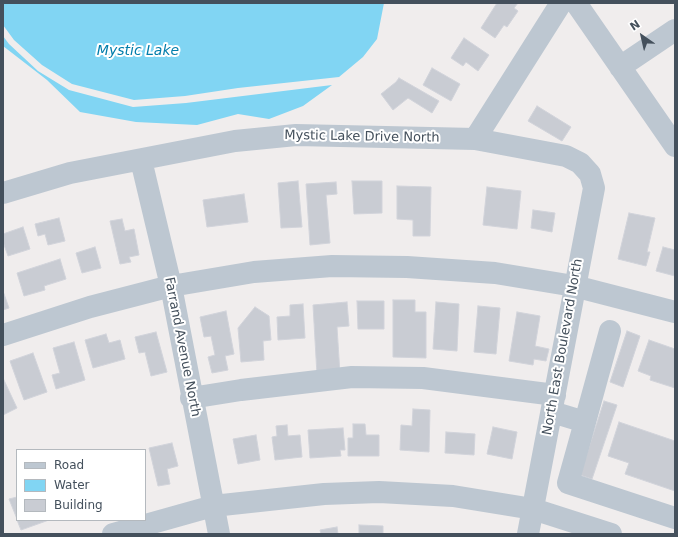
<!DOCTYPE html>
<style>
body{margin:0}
#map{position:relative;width:678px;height:537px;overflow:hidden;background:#f0eded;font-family:"DejaVu Sans",sans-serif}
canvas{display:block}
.frame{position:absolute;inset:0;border:4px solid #44505c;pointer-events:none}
.legend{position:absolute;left:16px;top:449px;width:130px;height:72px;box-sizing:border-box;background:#fff;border:1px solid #b4b9be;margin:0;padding:5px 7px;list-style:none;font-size:12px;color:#44505c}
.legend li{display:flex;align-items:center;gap:8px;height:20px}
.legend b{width:20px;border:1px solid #b4b9be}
.north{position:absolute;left:622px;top:16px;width:40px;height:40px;-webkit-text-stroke:3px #fff;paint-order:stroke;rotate:326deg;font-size:11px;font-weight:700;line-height:16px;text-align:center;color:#44505c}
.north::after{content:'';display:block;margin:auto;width:14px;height:18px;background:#44505c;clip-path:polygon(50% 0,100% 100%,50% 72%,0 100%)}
</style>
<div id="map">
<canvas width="678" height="537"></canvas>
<div class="frame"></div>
<ul class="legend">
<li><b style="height:5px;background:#bdc7d1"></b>Road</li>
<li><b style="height:11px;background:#81d5f3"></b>Water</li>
<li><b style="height:11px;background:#c9ccd3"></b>Building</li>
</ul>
<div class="north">N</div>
</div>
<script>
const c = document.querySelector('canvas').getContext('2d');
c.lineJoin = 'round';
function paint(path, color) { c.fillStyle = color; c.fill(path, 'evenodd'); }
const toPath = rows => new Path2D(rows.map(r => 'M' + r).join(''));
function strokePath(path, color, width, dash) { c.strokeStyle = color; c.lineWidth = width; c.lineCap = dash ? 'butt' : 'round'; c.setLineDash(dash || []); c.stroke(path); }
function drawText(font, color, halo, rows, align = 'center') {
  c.font = font + ' "DejaVu Sans",sans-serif'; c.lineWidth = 4; c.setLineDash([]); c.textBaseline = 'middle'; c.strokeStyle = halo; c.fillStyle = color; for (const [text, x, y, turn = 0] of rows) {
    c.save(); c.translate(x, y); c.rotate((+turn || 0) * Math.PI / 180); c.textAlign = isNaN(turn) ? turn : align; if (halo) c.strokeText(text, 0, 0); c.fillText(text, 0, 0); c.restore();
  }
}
paint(toPath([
 [3,3,384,3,377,39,363,57,339,77,238,88,185,96,134,100,72,84,42,65,14,40,3,25],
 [3,36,9,44,38,71,69,90,133,107,186,103,332,85,303,106,269,119,238,114,197,125,136,122,80,112,47,80,3,46]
]), '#81d5f3');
const building = toPath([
 [497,3,518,3,514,8,518,11,507,27,504,25,495,38,481,28,497,3],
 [464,38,489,55,478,71,466,62,463,66,451,58,464,38],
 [432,68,460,84,451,101,423,85,432,68],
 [399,78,439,101,432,113,408,98,393,110,381,94,396,82,399,78],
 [537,106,571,127,562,141,528,121,537,106],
 [298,181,302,227,281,228,278,183,298,181],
 [352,181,382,181,382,213,354,214,352,181],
 [336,182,337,194,326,195,330,243,310,245,306,184,336,182],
 [397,186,431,187,430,236,413,236,413,220,397,219,397,186],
 [487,187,521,191,517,229,483,225,487,187],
 [244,194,248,222,207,227,203,200,244,194],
 [533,210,555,213,552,232,531,228,533,210],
 [629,213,655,218,647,252,650,252,646,266,618,259,629,213],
 [59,218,65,241,48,245,45,234,38,236,35,224,59,218],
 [122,219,125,231,134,229,139,255,129,257,131,262,120,264,110,221,122,219],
 [23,227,30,249,8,256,3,242,3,234,23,227],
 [95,247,101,268,82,273,76,253,95,247],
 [663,247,675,250,675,276,656,271,663,247],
 [60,259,66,279,44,286,45,290,24,296,17,273,60,259],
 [3,291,9,308,3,310,3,291],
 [393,300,415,300,415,312,426,312,426,358,393,357,393,300],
 [357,301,384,301,384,329,358,329,357,301],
 [347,302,349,326,337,327,340,374,317,375,313,305,347,302],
 [436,302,459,304,457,351,433,349,436,302],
 [303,304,305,338,278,340,277,317,290,316,290,305,303,304],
 [478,306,500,308,496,354,474,352,478,306],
 [255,307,269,316,271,340,263,341,264,360,241,362,238,328,255,307],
 [226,311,234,354,225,356,228,370,212,373,208,357,215,355,211,336,204,337,200,317,226,311],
 [517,312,540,316,535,346,549,349,546,361,534,359,533,365,509,361,517,312],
 [627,331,640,336,623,387,610,382,627,331],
 [156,332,167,372,151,376,145,352,139,353,135,337,156,332],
 [106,334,109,343,120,340,125,359,93,368,85,340,106,334],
 [649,340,675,349,675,388,650,380,651,376,638,371,649,340],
 [74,342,85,380,56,389,52,375,60,373,53,348,74,342],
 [33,353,47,392,24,400,10,361,33,353],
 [3,378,17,408,3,415,3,378],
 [604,401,617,405,592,479,580,475,604,401],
 [413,409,430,410,429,452,400,450,401,425,412,426,413,409],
 [619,422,675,441,675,491,625,474,629,463,608,456,619,422],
 [353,424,365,424,366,435,379,435,379,456,348,456,348,438,353,438,353,424],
 [287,425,288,436,300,435,302,457,275,460,272,437,277,436,276,426,287,425],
 [493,427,517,432,512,459,487,454,493,427],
 [343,428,345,450,340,450,341,456,310,458,308,430,343,428],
 [446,432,475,434,474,455,445,453,446,432],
 [256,435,260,460,238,464,233,439,256,435],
 [172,443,178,466,167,469,170,484,158,486,149,448,172,443],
 [17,497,17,519,9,499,17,497],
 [17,520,49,520,21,530,17,520],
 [359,525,383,526,383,534,359,534,359,525],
 [337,527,338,534,321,534,320,530,337,527]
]);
paint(building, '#c9ccd3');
strokePath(building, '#d1d3da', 1);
strokePath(toPath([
 [576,3,675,146],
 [620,67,675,30],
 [475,139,561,3],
 [141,160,171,286,219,534],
 [3,193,70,173,235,141,296,135,475,139,566,156,580,163,590,174,594,188,528,534],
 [3,335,90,307,171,286,254,272,332,266,407,267,495,273,574,286,675,312],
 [191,398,241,390,352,377,423,378,555,395],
 [552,412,585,422,568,483,675,518],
 [585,422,610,331],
 [113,534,213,506,324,494,379,492,453,496,533,509,611,534]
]), '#bdc7d1', 22);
drawText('13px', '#44505c', '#fff', [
 ["Mystic Lake Drive North",362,137,1],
 ["Farrand Avenue North",182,347,79],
 ["North East Boulevard North",563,347,-80]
]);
drawText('italic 14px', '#027dab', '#fff', [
 ["Mystic Lake",138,51]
]);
</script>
